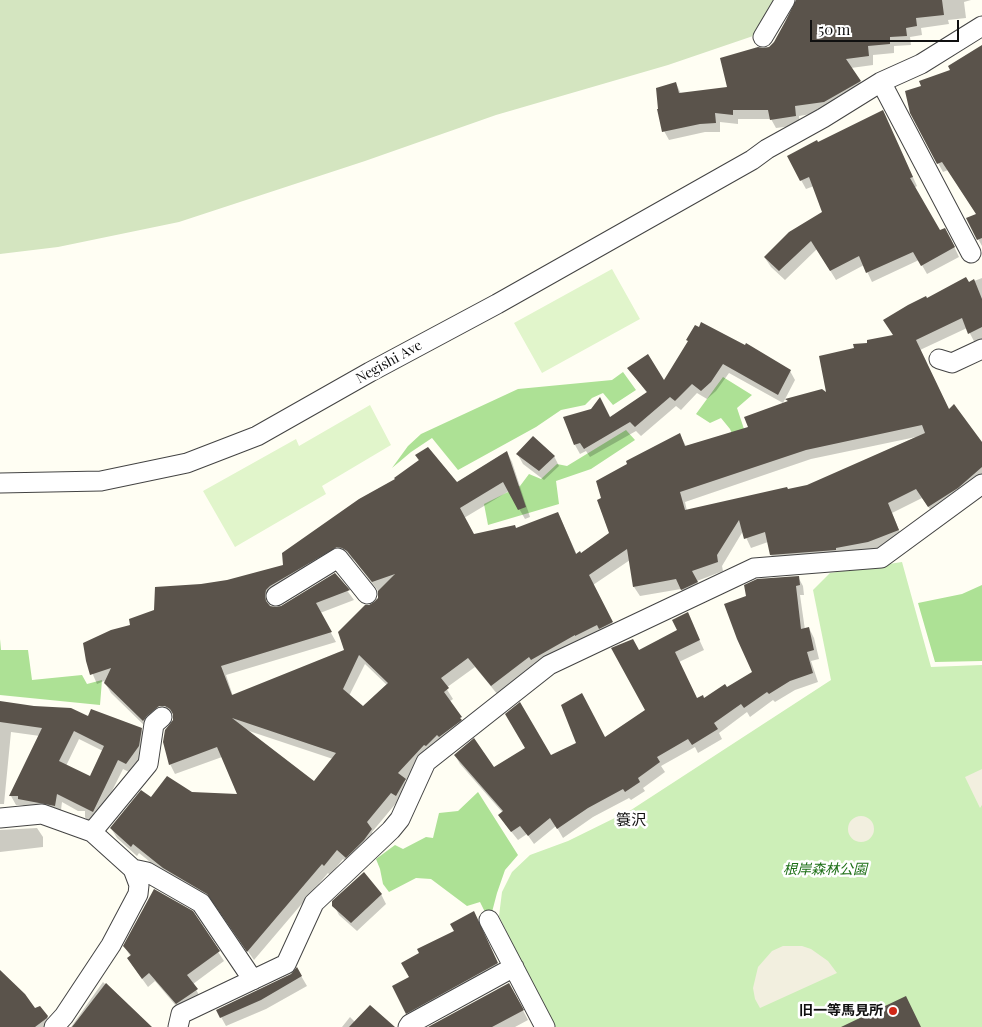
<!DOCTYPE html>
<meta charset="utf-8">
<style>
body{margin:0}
#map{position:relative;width:982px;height:1027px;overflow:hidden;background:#fffef3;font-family:"Playfair Display",serif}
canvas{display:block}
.scale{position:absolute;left:810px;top:20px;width:149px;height:22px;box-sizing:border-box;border:2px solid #101010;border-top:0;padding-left:6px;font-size:15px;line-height:18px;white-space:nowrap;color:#101010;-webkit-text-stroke:4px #fff;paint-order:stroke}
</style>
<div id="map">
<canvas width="982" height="1027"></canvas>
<div class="scale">50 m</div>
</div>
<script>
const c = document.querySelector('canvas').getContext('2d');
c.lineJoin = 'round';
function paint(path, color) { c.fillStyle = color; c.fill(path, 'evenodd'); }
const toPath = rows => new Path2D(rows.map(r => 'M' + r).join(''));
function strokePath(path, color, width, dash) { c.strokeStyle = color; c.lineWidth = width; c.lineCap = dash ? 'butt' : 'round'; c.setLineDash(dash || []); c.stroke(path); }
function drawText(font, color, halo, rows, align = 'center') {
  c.font = font + ' "Playfair Display","Noto Sans JP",serif'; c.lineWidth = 5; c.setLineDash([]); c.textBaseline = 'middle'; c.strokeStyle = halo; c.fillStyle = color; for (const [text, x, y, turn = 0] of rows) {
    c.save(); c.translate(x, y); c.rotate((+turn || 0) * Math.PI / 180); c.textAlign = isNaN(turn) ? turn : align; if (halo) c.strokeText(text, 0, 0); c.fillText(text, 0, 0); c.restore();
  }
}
paint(toPath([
 [902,562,931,667,982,665,982,1027,553,1027,499,916,502,892,512,872,530,855,568,841,631,810,831,680,813,590,830,573]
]), '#cdefb8');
paint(toPath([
 [623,372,636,390,613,405,603,393,592,398,585,405,561,410,536,427,458,470,432,438,411,452,392,468,408,446,421,434,518,389,612,380],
 [723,377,752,395,737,408,750,447,739,450,730,429,721,418,710,423,696,414],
 [626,430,635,440,591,469,556,481,559,504,488,525,484,504,520,486,529,474,541,479,557,464,567,466],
 [982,585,982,661,935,662,918,603,962,594],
 [0,639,1,650,28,650,32,680,82,675,87,684,102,680,100,705,0,695],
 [478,792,518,855,505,870,497,893,492,912,485,912,480,902,467,906,431,879,416,878,389,892,383,884,380,869,376,859,395,845,403,849,426,837,433,838,439,813,458,811]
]), '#ade195');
paint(toPath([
 [0,0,781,0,756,35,668,65,496,115,365,161,179,222,58,247,0,254]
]), '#d4e5c0');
paint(toPath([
 [612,269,640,319,542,373,514,323],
 [370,405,391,445,322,486,326,494,235,547,203,491,296,439,299,446]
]), '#e1f5cb');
paint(toPath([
 [982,769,982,805,980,808,965,777],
 '848 829a13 13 0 1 1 26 0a13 13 0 1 1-26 0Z',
 [783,946,802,946,811,949,828,961,837,973,760,1008,755,999,753,988,758,967,772,951]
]), '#f2efdf');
paint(toPath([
 [797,0,971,0,964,2,966,18,948,20,949,24,921,28,922,35,910,37,911,45,894,46,894,53,873,55,873,65,851,68,866,90,829,111,799,116,800,125,776,128,771,119,738,119,738,124,720,122,720,132,705,132,669,140,664,131,676,83,681,94,729,88,775,43],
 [982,47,982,246,967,219,977,215,948,170,943,172,938,163,923,86,952,71],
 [887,121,917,186,914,188,940,232,950,238,959,257,927,274,919,260,872,282,864,265,836,280,817,249,785,280,771,267,765,258,824,212,814,186,806,189,801,180,818,144],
 [982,278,982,341,981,339,975,343,967,328,920,350,949,410,982,445,982,482,935,516,922,498,892,513,903,540,874,552,777,565,771,555,768,542,751,548,743,531,722,566,723,571,697,581,702,592,687,599,681,589,640,596,634,587,630,560,593,585,617,632,498,695,475,667,446,688,453,699,449,702,466,727,430,754,405,781,410,790,401,805,397,802,372,832,377,840,352,866,343,859,330,875,328,873,254,960,214,903,170,878,139,853,137,856,117,838,111,828,151,799,192,794,239,796,222,757,175,774,170,764,174,717,165,715,149,730,111,693,104,681,97,684,87,661,132,626,201,585,228,582,285,565,396,480,419,461,416,456,456,484,507,452,512,462,530,517,525,519,509,491,464,518,473,535,516,530,558,513,577,555,581,555,611,533,680,435,686,446,750,428,788,403,787,400,828,394,869,344,892,336,927,299],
 [916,437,808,486,687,511,685,502,811,459],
 [344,556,354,560,379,592,379,598,369,606,346,650,233,696,226,675,336,642,320,613,354,600,335,574,282,607,276,608,270,607,271,601],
 [365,664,387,685,363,707,349,696],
 [246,730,333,759,315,783],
 [700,328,790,371,795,380,783,403,729,373,716,391,707,399,697,393,681,410,676,406,641,436,636,431,590,457,586,451,580,454,575,445,610,418,647,393,629,368,664,382],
 [518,455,554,456,559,466,544,480,523,464],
 [798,577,803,586,804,595,800,595,805,630,809,628,814,638,819,659,811,661,818,682,795,690,775,702,773,700,750,717,747,712,719,733,722,739,698,753,695,747,661,766,665,772,643,788,645,791,631,800,629,798,593,817,563,838,556,826,534,844,527,834,518,840,505,824,503,813,460,764,455,755,494,769,550,757,605,739,646,711,639,652,678,631,687,613,704,650,679,662,697,699,704,699,726,689,754,672],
 [0,702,88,718,141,729,147,738,144,756,131,773,123,769,94,827,91,826,85,817,85,811,78,811,62,802,61,810,25,809,23,805,16,805,11,796,40,736,11,732,4,804,0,804],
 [79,739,103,751,90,778,66,766],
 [37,828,43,837,43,847,0,852,0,830],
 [381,894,386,904,357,931,339,915,334,905],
 [192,912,224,961,193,984,199,995,182,1013,155,981,148,987,128,959,131,957,124,946],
 [478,922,502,973,412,1022,407,1013,411,978,456,932],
 [297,969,307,986,266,1009,226,1026,221,1017,292,975],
 [0,976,35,1010,47,1017,52,1027,0,1027],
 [103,982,146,1023,149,1027,71,1027],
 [514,993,528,1020,515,1027,431,1027],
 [350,1017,355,1022,390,1027,342,1027]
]), '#0003');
paint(toPath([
 [796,0,942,0,944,15,916,18,917,26,906,28,907,36,890,37,890,44,868,46,869,56,846,59,861,81,824,102,795,106,796,116,770,120,768,110,733,110,733,115,715,113,716,123,700,124,662,132,657,109,658,109,656,88,676,82,679,93,727,87,720,58,758,47,763,48,769,47,774,42,785,22],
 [982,45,982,238,977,240,966,218,976,214,942,162,937,164,910,113,905,91,921,86,919,81,950,70,948,66],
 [883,110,913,177,910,178,940,230,945,228,955,247,921,266,913,252,866,273,859,256,830,271,811,241,779,271,764,257,789,232,822,212,809,177,800,181,787,156,817,140,818,142],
 [966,277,969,282,974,279,982,299,982,327,968,334,962,318,916,340,949,409,954,404,982,442,982,467,958,488,928,507,916,489,888,503,899,530,868,542,836,548,836,550,770,555,765,532,744,539,739,520,717,555,718,562,692,571,698,582,681,590,676,579,633,587,627,549,589,575,613,622,599,629,597,625,575,636,575,635,531,660,529,657,491,686,468,658,441,678,449,688,444,692,462,717,460,718,462,720,439,737,437,735,426,746,424,745,398,773,406,779,404,782,396,796,391,793,367,822,372,829,364,840,346,858,337,850,324,866,322,864,247,952,207,894,163,868,133,844,131,847,110,828,141,790,151,797,167,776,192,792,237,794,217,747,169,765,163,742,165,730,173,720,173,714,170,709,165,706,159,706,147,716,143,721,104,683,111,668,90,675,86,661,83,643,111,630,130,625,129,619,154,610,155,587,201,584,227,580,283,565,282,553,359,499,395,479,394,478,419,460,415,455,428,447,457,482,507,451,526,507,518,510,503,482,460,508,474,534,515,525,516,528,558,512,576,554,580,551,581,553,609,533,597,500,601,498,596,481,627,464,626,461,680,433,685,446,748,427,744,417,788,401,785,399,822,389,826,392,819,356,854,348,853,344,867,343,867,340,893,335,883,320,908,305,926,296,927,298],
 [922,425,925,433,807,485,788,489,787,487,685,510,680,492,806,450],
 [337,547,342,548,347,551,372,582,395,574,378,591,378,598,374,602,369,605,365,605,338,632,344,650,232,695,221,666,332,632,316,603,350,590,335,573,281,606,276,607,270,606,266,601,265,596,266,590,270,586],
 [359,655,388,683,363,706,343,689],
 [232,718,336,753,314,781],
 [701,322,745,345,746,343,791,370,778,395,723,364,711,382,701,391,692,384,675,401,670,397,635,427,630,422,584,449,580,443,574,445,563,417,591,409,600,397,610,417,647,392,627,368,648,354,664,380,688,341,686,340,695,325,699,327],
 [533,436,555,456,539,471,516,454],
 [799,576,800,585,796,586,801,629,809,627,814,650,807,652,813,673,790,681,769,694,767,692,744,708,741,704,714,723,718,729,692,745,688,739,657,757,660,762,638,778,640,782,625,792,623,789,588,808,557,829,550,818,528,836,520,826,511,832,498,815,503,811,454,755,474,738,494,767,525,748,505,714,520,702,551,755,576,743,561,705,582,693,605,737,645,710,611,648,633,639,639,650,677,630,672,620,688,612,700,640,675,652,697,698,703,695,704,698,725,684,727,687,752,672,737,639,724,604,746,596,744,585,757,579],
 [0,701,34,706,71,708,88,716,91,709,142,728,139,746,126,764,118,760,93,812,57,794,55,806,18,799,18,796,9,796,42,728,0,722],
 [74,731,104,746,90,776,59,761],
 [364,872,382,894,351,923,332,906,332,901],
 [154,889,193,911,220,951,187,975,198,989,176,1004,149,973,142,979,127,958,131,955,123,946],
 [474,911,498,963,406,1014,392,986,409,977,401,963,419,953,417,949,454,931,450,924],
 [297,967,302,976,261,1000,220,1018,216,1010,291,974],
 [0,970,25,994,35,1008,40,1006,48,1016,47,1018,35,1027,0,1027],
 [106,983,152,1027,72,1027],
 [509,983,524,1010,492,1027,428,1027],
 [906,996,921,1027,841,1027],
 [370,1005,395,1027,349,1027]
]), '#5a534b');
const minor = toPath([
 [763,37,785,0],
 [881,82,971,253],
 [939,359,952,363,982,349],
 [0,483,101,481,187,463,257,436,370,372,497,304,752,160,767,149,823,118,881,82,921,64,982,26],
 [276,596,338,558,367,594],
 [0,818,42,814,92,832,133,869,139,885,138,894,111,945,64,1016,54,1027],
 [92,832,148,764,154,724,162,717],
 [133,869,147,872,201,903,253,980],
 [489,920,545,1027],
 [178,1027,181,1014,286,964,314,903,391,830,400,819,426,762,549,665,754,568,881,558,982,484],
 [408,1027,410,1024,514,967]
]);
strokePath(minor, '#434343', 21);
strokePath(minor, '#fff', 19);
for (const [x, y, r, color] of [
 [893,1011,5,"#d02818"]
]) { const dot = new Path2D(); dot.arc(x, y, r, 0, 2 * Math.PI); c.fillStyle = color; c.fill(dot); strokePath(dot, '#fff', 2); }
drawText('14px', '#101010', '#fff', [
 ["Negishi Ave",389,362,-29]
]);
drawText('italic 14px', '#1f7018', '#fff', [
 ["根岸森林公園",825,870]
]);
drawText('bold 14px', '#101010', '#fff', [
 ["旧一等馬見所",883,1011]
], 'right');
drawText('15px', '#101010', '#fff', [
 ["簑沢",631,820]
]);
</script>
